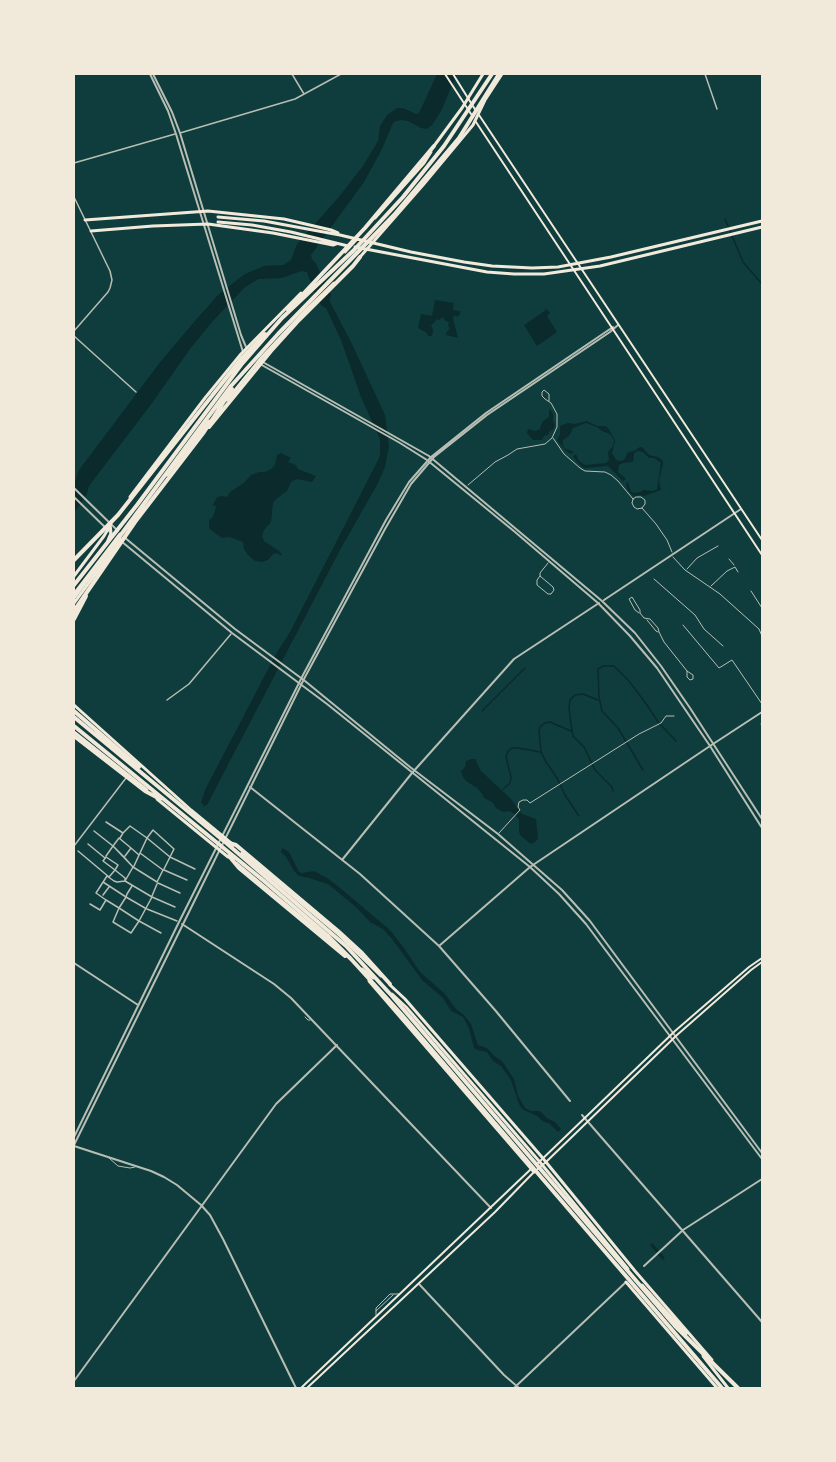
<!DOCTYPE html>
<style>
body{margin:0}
#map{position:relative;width:836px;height:1462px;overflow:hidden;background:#0f3d3e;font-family:Figtree,sans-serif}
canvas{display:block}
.frame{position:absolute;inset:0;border:75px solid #f1e9da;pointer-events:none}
</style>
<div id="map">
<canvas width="836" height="1462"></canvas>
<div class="frame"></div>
</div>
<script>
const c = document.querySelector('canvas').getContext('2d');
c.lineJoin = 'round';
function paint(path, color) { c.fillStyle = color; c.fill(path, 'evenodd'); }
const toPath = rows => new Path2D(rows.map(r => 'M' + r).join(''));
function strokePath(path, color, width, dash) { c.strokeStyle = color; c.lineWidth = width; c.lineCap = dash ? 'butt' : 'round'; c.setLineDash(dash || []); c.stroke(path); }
paint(toPath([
 [437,74,457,74,441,111,432,125,427,129,421,128,408,121,402,120,396,121,393,123,382,149,364,182,311,255,312,259,316,264,331,295,330,299,330,302,351,342,385,415,389,446,385,467,378,483,340,550,207,805,204,806,201,802,206,788,276,654,290,632,349,517,379,458,380,454,380,439,361,397,341,340,326,308,321,305,314,292,307,272,301,271,282,278,258,279,244,288,211,323,190,349,152,403,89,486,87,494,74,513,74,484,79,470,161,361,194,322,219,294,245,274,264,266,283,265,291,260,297,244,338,198,363,166,378,141,380,126,387,115,397,108,403,108,416,114,419,113],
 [435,300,454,303,453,310,460,311,460,314,458,317,455,315,453,318,458,338,446,335,447,331,450,329,448,325,449,322,445,321,443,317,439,320,436,319,435,322,431,325,433,330,432,336,428,336,427,333,418,328,421,314,432,316],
 [545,307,550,313,547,316,557,332,537,346,524,325,546,310],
 [550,409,553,414,553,421,555,424,553,430,550,431,548,435,544,436,542,440,533,440,527,433,528,429,535,431,540,429,542,422,549,417,549,410],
 [587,421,597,426,606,426,610,431,615,441,612,453,616,460,620,461,624,460,628,452,634,451,640,447,642,447,649,455,658,457,662,460,663,464,659,480,661,490,644,496,639,495,634,496,628,491,626,484,628,482,631,492,635,493,641,492,643,490,653,491,657,489,661,463,654,458,649,458,643,452,638,451,634,453,633,462,623,463,619,465,618,472,626,479,623,481,608,466,584,468,577,462,573,456,576,454,579,461,585,465,606,463,609,460,608,452,613,446,614,440,610,434,602,431,597,427,586,423,573,428,569,436,563,440,563,446,566,449,574,452,571,454,566,451,557,440,560,435,560,426,568,423,575,424],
 [281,453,291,458,288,462,296,465,298,469,316,476,312,482,297,479,291,482,287,491,276,499,273,503,271,522,264,530,262,536,264,541,279,551,283,556,276,553,273,554,268,560,262,562,255,561,248,555,244,549,243,542,230,537,222,538,215,533,209,528,209,520,212,518,215,511,216,506,214,505,212,507,217,497,223,496,227,497,230,492,244,483,251,475,259,472,265,472,271,469,275,465,277,455],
 [471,759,475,759,481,771,510,798,522,814,536,819,538,839,535,842,531,844,521,836,519,832,519,819,513,813,509,811,503,812,496,808,493,803,483,797,483,795,477,788,466,781,463,777,461,771,465,767,466,761],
 [282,848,289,852,299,872,302,873,314,871,327,878,339,887,390,930,404,948,420,972,445,994,456,1009,463,1014,471,1024,478,1045,487,1048,494,1056,502,1061,514,1079,518,1096,525,1108,531,1111,540,1111,547,1118,555,1122,561,1129,558,1132,549,1123,544,1122,537,1116,522,1109,519,1104,511,1080,501,1066,493,1061,487,1052,477,1050,474,1048,469,1028,463,1017,451,1011,443,998,422,980,392,939,383,929,370,922,356,907,328,884,309,878,299,876,294,871,286,857,281,852]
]), '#0a2a2b');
strokePath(toPath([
 [725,219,743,262,762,284],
 [598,700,583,694,575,695,570,700,569,708,572,731,573,736,584,747,595,770,612,787,613,791],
 [482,711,525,668],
 [571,731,550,722,545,723,540,727,539,731,541,752,546,762,557,778,565,795,579,816],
 [643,770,618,728,602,711,599,697,598,669,603,666,614,666,629,681,647,705,658,722,676,741],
 [503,789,510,783,511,777,506,757,508,751,512,748,518,748,540,752]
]), '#0a2a2b', 1.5);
strokePath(toPath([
 [652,1245,663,1258]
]), '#0a2a2b', 3);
strokePath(toPath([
 [553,438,564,454,580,468,585,471,605,472,611,475,618,481,633,499],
 [468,485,495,462,508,455,517,449,545,444,552,438,557,427,557,414,551,403,545,399,542,396,542,392,544,390,549,394,549,401],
 [642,508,645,504,645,500,641,497,636,497,633,499,632,503,634,507,637,509,642,508,656,524,667,540,672,552],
 [673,557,685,570,720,594,759,629,762,636],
 [729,559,734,565],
 [687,569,697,558,718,546],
 [540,576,537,580,537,585,548,594,551,594,554,590,553,587,540,576,540,573,548,563],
 [654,579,695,615,704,629,723,646],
 [711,586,727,571,735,567,738,572],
 [751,591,762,608],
 [639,613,635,610,629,599,632,597,640,610,640,613,644,618,650,619,658,628,659,632,664,642,687,671,687,677,690,680,693,679,693,675,687,671],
 [647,620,656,631,658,632],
 [683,625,719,668,732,660,762,704],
 [762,722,761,724,762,726],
 [499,833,520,810,518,807,519,802,523,800,527,800,530,803,639,734,661,723,666,716,674,716],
 [305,1017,308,1020,310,1020],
 [109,1158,118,1166,130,1168,135,1167],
 [376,1311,393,1295],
 [376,1315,376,1308,390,1294,399,1294]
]), '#b8beb3', 1);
strokePath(toPath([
 [292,74,304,94],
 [705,74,717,109],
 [180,133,295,99,341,74],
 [74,163,175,134],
 [74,197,110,271,112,280,110,288,108,292,74,331],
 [74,336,136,392],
 [167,700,189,684,231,634],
 [106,822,123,833,120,838],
 [94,831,113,846,119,838,131,848],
 [123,833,130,826,147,838,140,853,163,870,157,882,133,867,125,881,152,897,139,921,161,933],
 [88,844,105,858],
 [74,846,126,778],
 [78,851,109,877,115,870,103,861,106,857,118,865,115,870,125,878,125,881,117,882,114,881,107,876,96,893,106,900],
 [106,856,113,846,133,867,124,857,113,846],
 [125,856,131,848,139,855,140,853,134,866],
 [164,869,174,849,153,830,147,838,170,857,195,869],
 [164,870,187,880],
 [158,883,180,893],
 [132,886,127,894,126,897,145,908],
 [103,895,109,887],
 [152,896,157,884],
 [152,897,175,907],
 [90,904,100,910,106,900,119,908,113,922,131,933,139,921,119,908,126,897,103,882],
 [147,909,177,921]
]), '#b8beb3', 1.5);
strokePath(toPath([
 [150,74,168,111,176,134,243,352],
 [153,74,172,112,180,133,241,335,246,347],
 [261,361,429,456,602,601,635,633,661,666,690,708,762,819],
 [260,364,400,443,427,460,515,532,598,603,630,636,657,668,710,746,762,828],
 [74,488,118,531],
 [74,497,112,534],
 [124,537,235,629,305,681,410,767,498,834,562,890,590,921,762,1153],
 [121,541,232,633,327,704,530,867,559,894,586,924,762,1159],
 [604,600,741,509],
 [250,787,360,874,439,946,495,1010,570,1101],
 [342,860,412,773,514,659,599,603],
 [182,924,274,984,291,998,491,1208],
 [439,946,530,867,710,746,762,712],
 [74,963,138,1005],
 [582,1115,762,1322],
 [74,1137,179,922,303,675,386,520,409,482,431,457,486,413,613,327],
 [74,1145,305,677,385,529,411,484,434,457,487,415,610,332,618,325],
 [74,1146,151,1171,164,1177,177,1185,201,1205,210,1215,223,1239,296,1388],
 [644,1266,683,1230,762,1179],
 [419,1284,504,1375,519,1388],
 [74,1381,276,1104,337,1045],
 [514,1388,626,1282]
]), '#b8beb3', 2);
strokePath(toPath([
 [445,74,473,117],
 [453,74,476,111],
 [479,115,762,540],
 [476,122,762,555],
 [536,1165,675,1031,749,967,762,958],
 [301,1388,531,1169],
 [307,1388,495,1212,534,1172,546,1162,677,1035,751,970,762,962]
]), '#f1e9da', 2);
strokePath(toPath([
 [434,146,462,108,483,74],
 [218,217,264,221,291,226,340,235,411,252,464,262,492,266,532,268,558,267,611,257,762,221],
 [375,218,424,163,431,152],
 [85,220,208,211,284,219,331,230,338,233],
 [218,222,252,225,291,232,348,246],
 [91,231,153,226,208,224,273,233,333,245,336,244],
 [355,247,487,272,514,274,544,274,600,266,762,227],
 [345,252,357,239],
 [360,257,423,185,473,125,485,100,502,74],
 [227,400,262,357,305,311,334,283],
 [167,475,209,421],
 [130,497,205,398,241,354,301,293],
 [108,540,111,533,110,524],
 [74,576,104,536,111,524],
 [74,594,120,534],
 [74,603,120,541,120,535],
 [74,705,191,810,231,843],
 [74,732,147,790],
 [157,799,228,857],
 [242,853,337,933,381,976],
 [236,863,332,943],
 [362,969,373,978],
 [369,981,534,1172],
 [390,985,405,999,541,1156,635,1271,712,1360],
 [392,994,406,1007,539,1161,628,1269],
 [626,1282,717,1388],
 [642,1285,686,1334],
 [703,1356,728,1388]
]), '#f1e9da', 3);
strokePath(toPath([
 [288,310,365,228,434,146],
 [209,427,271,351,299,320,353,266,360,257],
 [74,560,118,515,241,359,265,334],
 [74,585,137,505,241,365,282,318,354,250,403,197,444,146,492,74],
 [74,597,97,567,231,386,278,334,394,215,459,138,499,74],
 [74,611,135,522,204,432,232,389],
 [74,619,86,596],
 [74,711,139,767],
 [74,717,225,842,346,946,392,996,675,1326,738,1388],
 [74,726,264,881,328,936,351,959,402,1015,722,1388],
 [74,736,145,791,160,799],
 [229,843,236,845,338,931,362,953,390,984],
 [229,856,239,868,345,956]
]), '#f1e9da', 4);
</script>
